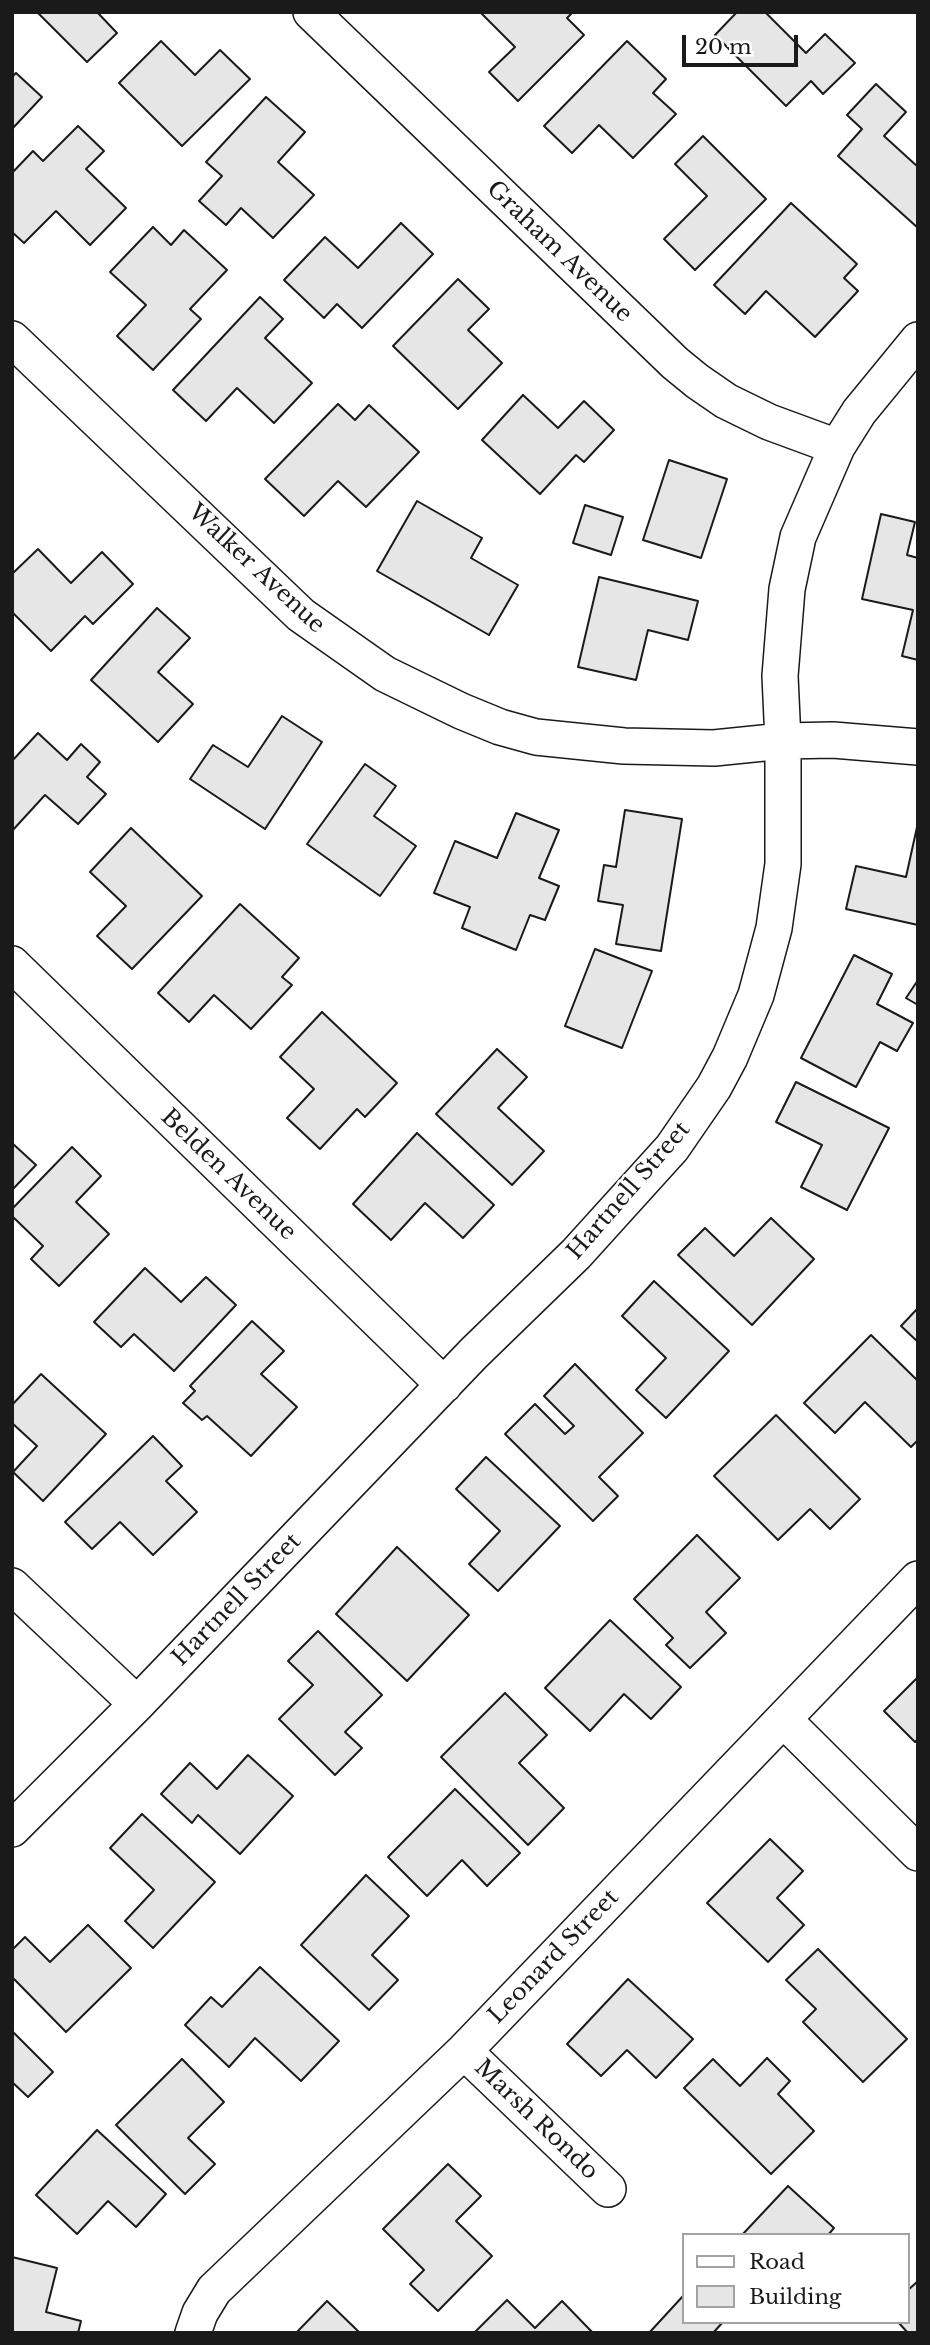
<!DOCTYPE html>
<style>
body{margin:0}
#map{position:relative;width:930px;height:2345px;overflow:hidden;background:#fff;font-family:"Libre Baskerville",serif}
canvas{display:block}
.frame{position:absolute;inset:0;border:14px solid #1a1a1a;pointer-events:none}
.legend{position:absolute;left:682px;top:2233px;width:228px;height:91px;box-sizing:border-box;background:#fff;border:2px solid #a3a3a3;margin:0;padding:9px 12px;list-style:none;font-size:21px;color:#1a1a1a}
.legend li{display:flex;align-items:center;gap:14px;height:35px}
.legend b{width:35px;border:2px solid #a3a3a3}
.scale{position:absolute;left:682px;top:35px;width:116px;height:32px;box-sizing:border-box;border:4px solid #1a1a1a;border-top:0;padding-left:9px;font-size:21px;line-height:24px;white-space:nowrap;color:#1a1a1a;-webkit-text-stroke:5px #fff;paint-order:stroke}
</style>
<div id="map">
<canvas width="930" height="2345"></canvas>
<div class="frame"></div>
<ul class="legend">
<li><b style="height:9px;background:#fff"></b>Road</li>
<li><b style="height:19px;background:#e6e6e6"></b>Building</li>
</ul>
<div class="scale">20 m</div>
</div>
<script>
const c = document.querySelector('canvas').getContext('2d');
c.lineJoin = 'round';
function paint(path, color) { c.fillStyle = color; c.fill(path, 'evenodd'); }
const toPath = rows => new Path2D(rows.map(r => 'M' + r).join(''));
function strokePath(path, color, width, dash) { c.strokeStyle = color; c.lineWidth = width; c.lineCap = dash ? 'butt' : 'round'; c.setLineDash(dash || []); c.stroke(path); }
function drawText(font, color, halo, rows, align = 'center') {
  c.font = font + ' "Libre Baskerville",serif'; c.lineWidth = 5; c.setLineDash([]); c.textBaseline = 'middle'; c.strokeStyle = halo; c.fillStyle = color; for (const [text, x, y, turn = 0] of rows) {
    c.save(); c.translate(x, y); c.rotate((+turn || 0) * Math.PI / 180); c.textAlign = isNaN(turn) ? turn : align; if (halo) c.strokeText(text, 0, 0); c.fillText(text, 0, 0); c.restore();
  }
}
const building = toPath([
 [37,12,97,12,117,33,87,62,37,12],
 [480,12,573,12,567,18,584,35,518,101,489,72,515,47,480,12],
 [737,12,765,12,806,53,825,34,855,63,823,94,811,81,786,106,715,35,737,12],
 [161,41,195,75,220,50,250,79,182,146,119,83,161,41],
 [627,41,666,79,653,93,676,114,633,158,599,125,572,153,544,126,627,41],
 [16,73,42,97,12,129,12,77,16,73],
 [876,84,906,112,884,136,918,167,918,228,838,156,862,129,847,115,876,84],
 [266,97,305,132,278,162,314,195,273,238,241,208,226,225,199,201,222,176,206,162,266,97],
 [78,126,104,151,86,169,126,208,90,245,56,211,24,243,12,232,12,173,33,151,43,161,78,126],
 [703,136,766,199,695,270,664,239,707,196,675,164,703,136],
 [791,203,857,264,844,278,858,291,815,337,766,291,745,314,714,285,791,203],
 [401,223,433,254,362,328,337,304,324,318,284,280,325,237,358,268,401,223],
 [153,227,171,245,184,230,227,270,190,309,201,319,153,370,117,336,146,305,110,272,153,227],
 [458,279,489,309,468,330,502,363,458,409,393,346,458,279],
 [260,297,283,319,265,338,312,383,274,423,237,388,206,421,173,390,260,297],
 [523,395,558,428,584,401,614,430,584,462,576,455,540,494,482,440,523,395],
 [338,404,355,420,369,405,419,452,366,507,338,481,304,516,265,479,338,404],
 [669,460,727,479,701,558,643,540,669,460],
 [417,501,482,538,471,558,518,585,489,635,377,571,417,501],
 [585,505,623,517,611,555,573,543,585,505],
 [881,514,915,522,907,555,918,558,918,660,902,656,913,610,862,599,881,514],
 [38,549,71,583,102,552,133,584,93,624,85,616,51,651,12,612,12,574,38,549],
 [599,577,698,601,688,640,648,630,636,680,578,667,599,577],
 [157,608,190,638,158,672,193,704,158,742,91,680,157,608],
 [282,716,322,742,265,829,190,779,213,745,248,767,282,716],
 [38,733,67,760,81,744,100,762,87,777,106,794,78,824,45,795,12,831,12,761,38,733],
 [365,764,396,786,374,816,416,846,380,896,307,844,365,764],
 [625,810,682,819,661,951,616,944,623,905,598,901,604,865,616,867,625,810],
 [516,813,559,830,539,878,559,886,545,920,530,915,516,950,462,928,470,907,434,893,455,841,497,858,516,813],
 [917,827,918,925,846,909,856,866,906,877,917,827],
 [131,828,202,896,132,969,97,936,126,906,90,872,131,828],
 [240,904,299,958,282,977,292,985,251,1029,214,995,189,1022,158,993,240,904],
 [595,949,652,971,622,1048,565,1026,595,949],
 [854,955,892,974,877,1004,913,1023,897,1051,880,1042,856,1087,801,1058,854,955],
 [918,980,918,1005,906,998,918,980],
 [322,1012,397,1083,365,1117,357,1109,320,1149,287,1118,314,1089,280,1057,322,1012],
 [497,1049,527,1077,498,1108,544,1151,512,1185,436,1114,497,1049],
 [796,1082,889,1128,847,1210,801,1187,822,1145,776,1122,796,1082],
 [417,1133,494,1205,463,1238,425,1203,391,1240,353,1204,417,1133],
 [12,1143,36,1165,12,1190,12,1143],
 [72,1147,101,1176,76,1202,109,1234,59,1286,31,1259,43,1246,12,1216,12,1209,72,1147],
 [771,1218,814,1259,752,1325,678,1255,705,1228,734,1256,771,1218],
 [145,1268,181,1302,206,1277,236,1305,174,1371,134,1334,121,1347,94,1322,145,1268],
 [654,1281,729,1351,666,1418,636,1390,666,1358,622,1316,654,1281],
 [918,1308,918,1342,901,1326,918,1308],
 [252,1321,284,1351,261,1374,297,1407,251,1456,207,1416,202,1420,183,1403,195,1391,190,1386,252,1321],
 [871,1335,918,1381,918,1440,911,1447,865,1402,835,1433,804,1403,871,1335],
 [575,1364,643,1433,599,1477,618,1496,593,1521,505,1434,535,1404,565,1434,574,1426,544,1396,575,1364],
 [41,1374,106,1434,43,1501,13,1472,37,1446,12,1423,12,1405,41,1374],
 [776,1415,860,1499,830,1529,810,1509,778,1540,714,1476,776,1415],
 [153,1436,182,1466,166,1481,197,1512,153,1555,120,1522,92,1549,65,1522,153,1436],
 [486,1457,560,1526,498,1591,469,1564,500,1531,456,1489,486,1457],
 [697,1535,740,1578,706,1612,726,1633,690,1668,666,1645,673,1638,634,1599,697,1535],
 [397,1547,469,1615,407,1681,336,1614,397,1547],
 [610,1620,681,1687,651,1719,624,1694,590,1731,545,1688,610,1620],
 [318,1631,382,1695,345,1732,362,1748,335,1775,279,1719,313,1685,288,1661,318,1631],
 [918,1677,918,1739,915,1742,884,1711,918,1677],
 [505,1693,547,1735,519,1763,564,1808,528,1845,441,1757,505,1693],
 [248,1755,293,1796,240,1854,198,1815,192,1823,161,1794,190,1763,217,1789,248,1755],
 [455,1789,520,1853,487,1886,462,1860,427,1896,388,1857,455,1789],
 [142,1814,215,1882,153,1948,125,1921,154,1890,110,1848,142,1814],
 [770,1839,803,1871,777,1898,804,1925,768,1962,707,1903,770,1839],
 [366,1875,409,1916,372,1955,398,1980,369,2010,301,1945,366,1875],
 [88,1925,131,1968,66,2032,12,1977,12,1950,25,1937,50,1962,88,1925],
 [818,1949,907,2039,863,2082,803,2022,816,2009,786,1980,818,1949],
 [260,1967,339,2041,301,2081,255,2038,229,2067,185,2025,211,1997,222,2007,260,1967],
 [628,1979,693,2039,656,2078,627,2050,601,2076,567,2044,628,1979],
 [12,2031,53,2072,28,2097,12,2082,12,2031],
 [767,2058,790,2081,778,2094,814,2131,771,2174,684,2088,713,2059,740,2086,767,2058],
 [182,2059,224,2102,188,2138,215,2164,185,2194,116,2125,182,2059],
 [97,2130,166,2194,136,2227,108,2201,77,2234,36,2195,97,2130],
 [448,2164,481,2196,456,2221,492,2256,438,2311,410,2284,424,2270,383,2229,448,2164],
 [788,2186,834,2228,828,2235,742,2235,788,2186],
 [12,2257,57,2268,46,2312,81,2321,78,2333,12,2333,12,2257],
 [918,2281,918,2333,908,2333,898,2322,907,2322,907,2291,918,2281],
 [683,2296,683,2322,723,2322,713,2333,649,2333,683,2296],
 [507,2300,535,2328,562,2301,593,2333,474,2333,507,2300],
 [327,2301,360,2333,296,2333,327,2301]
]);
paint(building, '#e6e6e6');
strokePath(building, '#1a1a1a', 2);
const minor = toPath([
 [311,12,675,363,697,381,726,401,769,422,837,447],
 [12,339,301,615,385,674,461,711,500,727,536,737,624,746,714,748,783,741,833,740,918,747],
 [12,964,444,1385],
 [12,1586,137,1704],
 [784,1720,918,1853],
 [12,1829,137,1704,474,1353,576,1254,672,1148,714,1087,730,1057,756,995,774,928,783,864,783,741,780,676,787,589,798,537,837,447,859,412,918,340],
 [464,2051,608,2189],
 [193,2333,200,2313,214,2290,464,2051,918,1579]
]);
strokePath(minor, '#1a1a1a', 38);
strokePath(minor, '#fff', 35);
drawText('23px', '#1a1a1a', '#fff', [
 ["Graham Avenue",559,252,44],
 ["Walker Avenue",256,569,43],
 ["Belden Avenue",228,1175,44],
 ["Hartnell Street",629,1191,-49],
 ["Hartnell Street",237,1600,-46],
 ["Leonard Street",554,1957,-46],
 ["Marsh Rondo",536,2120,44]
]);
</script>
